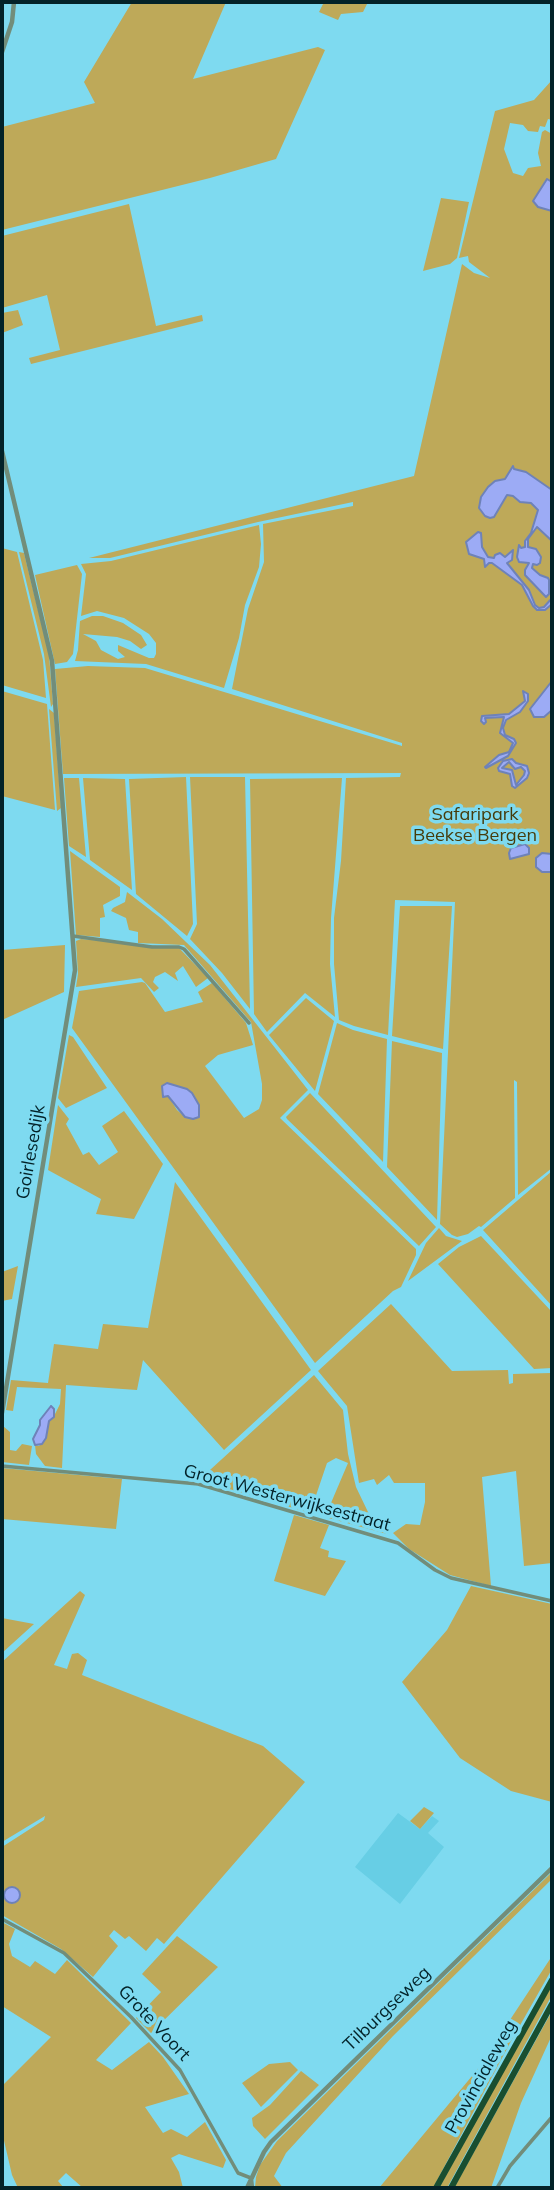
<!DOCTYPE html>
<style>
body{margin:0}
#map{position:relative;width:554px;height:2190px;overflow:hidden;background:#7edaf0;font-family:Mulish,sans-serif}
canvas{display:block}
.frame{position:absolute;inset:0;border:4px solid #032228;pointer-events:none}
</style>
<div id="map">
<canvas width="554" height="2190"></canvas>
<div class="frame"></div>
</div>
<script>
const c = document.querySelector('canvas').getContext('2d');
c.lineJoin = 'round';
function paint(path, color) { c.fillStyle = color; c.fill(path, 'evenodd'); }
const toPath = rows => new Path2D(rows.map(r => 'M' + r).join(''));
function strokePath(path, color, width, dash) { c.strokeStyle = color; c.lineWidth = width; c.lineCap = dash ? 'butt' : 'round'; c.setLineDash(dash || []); c.stroke(path); }
function drawText(font, color, halo, rows, align = 'center') {
  c.font = font + ' Mulish,sans-serif'; c.lineWidth = 7; c.setLineDash([]); c.textBaseline = 'middle'; c.strokeStyle = halo; c.fillStyle = color; for (const [text, x, y, turn = 0] of rows) {
    c.save(); c.translate(x, y); c.rotate((+turn || 0) * Math.PI / 180); c.textAlign = isNaN(turn) ? turn : align; if (halo) c.strokeText(text, 0, 0); c.fillText(text, 0, 0); c.restore();
  }
}
paint(toPath([
 [398,1813,420,1829,432,1816,439,1821,428,1833,444,1847,400,1904,355,1867]
]), '#67cee5');
paint(toPath([
 [132,2,226,2,193,79,318,47,325,50,276,159,210,178,2,230,2,127,95,103,84,82],
 [324,2,368,2,363,12,341,14,338,20,319,12],
 [552,80,552,120,548,119,545,127,540,126,538,132,528,131,523,125,510,123,504,149,513,173,523,176,528,168,541,166,538,153,542,132,545,130,552,134,552,182,545,181,538,193,538,207,552,211,552,1168,518,1195,517,1082,514,1080,515,1198,481,1227,479,1226,468,1234,457,1237,452,1235,440,1224,455,902,395,900,388,1035,354,1026,339,1020,334,964,334,918,341,861,346,778,400,777,401,773,63,774,55,669,88,666,145,668,402,746,402,743,232,689,248,609,264,562,263,524,353,506,353,502,258,522,110,558,89,558,414,476,462,264,474,273,490,278,469,262,468,256,459,258,495,111,534,100],
 [441,198,469,202,457,258,450,264,423,271],
 [129,204,156,326,202,315,203,321,31,364,29,358,60,350,47,295,2,308,2,236],
 [18,310,23,325,2,333,2,313],
 [259,525,261,544,259,567,245,605,239,638,224,688,146,664,75,661,78,650,80,621,92,616,103,616,123,623,141,635,147,645,141,649,130,641,117,637,83,634,96,641,101,650,118,659,125,657,118,651,118,645,149,658,154,658,156,654,156,643,149,634,124,618,97,611,81,616,86,574,81,564,111,561],
 [2,548,17,552,43,660,46,698,2,685],
 [19,552,24,553,49,655,53,704,51,707,44,654],
 [77,565,82,574,73,654,67,662,55,664,35,575],
 [2,691,47,704,55,810,2,796],
 [49,709,54,713,61,808,57,811],
 [186,777,193,924,187,936,136,894,129,779],
 [190,777,245,777,250,1009,222,973,190,939,197,924],
 [64,778,79,778,86,857,69,846],
 [83,778,125,779,132,890,90,860],
 [342,778,331,918,330,964,335,1017,305,993,267,1032,254,1014,250,779],
 [70,851,120,887,120,896,103,905,105,917,100,918,100,937,76,935],
 [127,892,162,919,210,965,308,1090,280,1118,416,1249,416,1255,401,1287,393,1291,315,1363,72,1028,79,991,142,982,145,983,165,1012,203,1002,198,992,212,983,246,1023,253,1045,218,1055,205,1066,244,1118,259,1109,262,1100,262,1084,251,1022,184,945,138,943,138,932,129,930,126,918,111,911,113,908,125,902],
 [162,1086,187,1089,193,1119,185,1117,177,1110],
 [400,906,452,906,443,1049,392,1036],
 [81,939,179,948,208,978,196,987,183,966,175,973,178,981,165,972,155,977,153,982,159,988,154,992,141,978,76,987,78,974,76,941],
 [65,945,64,992,2,1020,2,950],
 [306,998,334,1021,315,1091,269,1035],
 [337,1023,353,1030,387,1039,383,1162,318,1094],
 [69,1035,73,1037,107,1088,66,1108,58,1098],
 [392,1041,442,1053,437,1220,387,1167],
 [310,1093,436,1227,419,1246,287,1119,286,1117],
 [58,1105,69,1119,66,1124,83,1155,89,1152,99,1165,118,1152,102,1126,124,1111,163,1164,134,1219,96,1214,101,1199,48,1170],
 [552,1171,552,1306,483,1230],
 [175,1182,311,1370,224,1450,143,1360,137,1390,66,1385,62,1468,45,1466,36,1454,35,1445,39,1446,46,1438,49,1421,54,1416,60,1404,61,1389,17,1387,13,1411,6,1410,11,1380,48,1383,54,1344,98,1349,103,1324,148,1328],
 [439,1228,446,1236,462,1241,408,1281,426,1243],
 [481,1236,552,1312,552,1368,534,1369,438,1264,459,1247],
 [18,1266,12,1299,2,1301,2,1272],
 [391,1304,452,1371,508,1370,509,1384,513,1383,513,1374,551,1373,552,1563,524,1566,516,1471,482,1477,491,1586,450,1575,409,1549,393,1533,406,1524,420,1525,425,1502,425,1483,394,1483,389,1475,377,1485,374,1479,359,1483,347,1406,318,1371],
 [314,1375,343,1410,348,1454,356,1487,368,1512,387,1534,325,1517,348,1463,336,1458,327,1463,310,1513,199,1480],
 [3,1426,10,1432,10,1450,16,1451,22,1444,32,1446,29,1465,2,1462],
 [2,1468,122,1479,116,1529,2,1519],
 [294,1515,329,1525,320,1548,329,1551,328,1557,346,1561,325,1596,274,1581],
 [471,1586,552,1604,552,1802,511,1791,460,1758,402,1682,447,1630],
 [80,1591,85,1595,54,1665,67,1669,72,1654,78,1653,87,1660,82,1675,263,1746,305,1782,164,1944,157,1938,146,1951,129,1936,125,1939,114,1930,109,1936,118,1946,93,1977,61,1949,2,1915,2,1847,44,1820,45,1816,2,1842,2,1662],
 [2,1618,34,1624,2,1653],
 [424,1807,434,1813,420,1829,410,1821],
 [552,1872,552,1879,393,2036,286,2153,274,2176,283,2188,255,2188,256,2177,260,2165,277,2141],
 [2,1922,15,1929,9,1944,12,1956,30,1967,35,1961,55,1974,67,1960,131,2023,96,2060,112,2070,149,2042,163,2057,189,2094,145,2107,163,2133,171,2129,187,2137,205,2122,226,2160,223,2168,179,2154,171,2158,179,2172,183,2188,139,2188,137,2186,134,2188,83,2188,66,2173,58,2181,64,2188,18,2188,12,2175,2,2132,2,2086,51,2037,2,2006],
 [177,1936,218,1967,151,2033,136,2018,161,1992,142,1974],
 [552,1956,552,1969,510,2043,433,2188,379,2188,477,2070],
 [552,1983,552,1995,447,2188,439,2188],
 [552,2011,552,2035,521,2103,491,2188,454,2188],
 [290,2062,298,2070,261,2107,242,2083,269,2064],
 [301,2071,319,2085,265,2139,253,2126,252,2118,270,2105]
]), '#bea959');
const water = toPath([
 [547,179,552,182,552,211,538,207,533,201,547,179],
 [513,466,514,469,526,472,552,490,552,541,537,527,528,539,528,547,536,549,541,557,540,563,537,565,533,564,532,568,540,575,548,578,549,580,549,594,546,597,525,575,525,570,529,563,519,562,517,557,519,545,521,548,525,547,525,541,531,533,538,510,531,503,520,502,513,496,507,495,494,517,490,518,485,516,479,508,481,497,488,487,495,481,505,479,513,466],
 [478,532,481,533,482,547,488,557,494,558,495,555,500,553,505,557,513,550,512,560,507,563,529,590,535,605,539,608,544,607,552,598,552,604,545,610,537,610,533,606,522,585,492,563,489,563,485,567,484,559,469,554,466,542,478,532],
 [552,681,552,710,544,717,534,717,530,709,552,681],
 [523,691,528,694,528,701,520,712,506,720,503,728,505,735,514,739,516,743,508,756,486,768,485,767,499,755,509,752,513,743,500,733,504,717,485,718,486,722,484,724,481,721,482,716,509,714,525,701,523,691],
 [512,759,516,763,527,766,529,773,527,778,515,788,512,786,510,774,499,771,498,768,503,761,512,759],
 [509,762,515,769,521,767,525,771,524,775,516,785,512,770,502,768,509,762],
 [525,844,529,848,529,854,510,859,509,853,511,848,525,844],
 [542,853,552,854,552,872,542,872,536,867,536,858,542,853],
 [167,1083,187,1089,192,1093,199,1105,199,1117,193,1119,185,1117,168,1096,163,1097,162,1086,167,1083],
 [51,1406,54,1409,54,1417,49,1421,46,1438,42,1444,35,1445,33,1439,40,1425,40,1420,51,1406],
 '4 1895a8 8 0 1 1 16 0a8 8 0 1 1-16 0Z'
]);
paint(water, '#9cabf5');
strokePath(water, '#6e82b8', 2);
strokePath(toPath([
 [73,936,152,947,179,947,184,949,249,1023],
 [2,1466,198,1484,398,1543,435,1570,451,1578,552,1601],
 [2,1919,64,1953,131,2017,180,2070,238,2173,251,2178],
 [497,2188,510,2166,552,2117]
]), '#728d7a', 3.5);
strokePath(toPath([
 [2,52,12,22,14,2],
 [2,451,52,661,75,970,2,1413],
 [251,2179,252,2188],
 [247,2188,264,2152,271,2142,552,1868]
]), '#728d7a', 4.5);
strokePath(toPath([
 [436,2188,552,1980],
 [451,2188,552,2004]
]), '#194e30', 6);
drawText('18px', '#463b0a', '#7edaf0', [
 ["Safaripark",475,815],
 ["Beekse Bergen",475,836]
]);
drawText('18px', '#032228', '#7edaf0', [
 ["Goirlesedijk",31,1152,-80],
 ["Groot Westerwijksestraat",287,1498,15],
 ["Tilburgseweg",387,2009,-44],
 ["Grote Voort",154,2023,47],
 ["Provincialeweg",481,2077,-61]
]);
</script>
